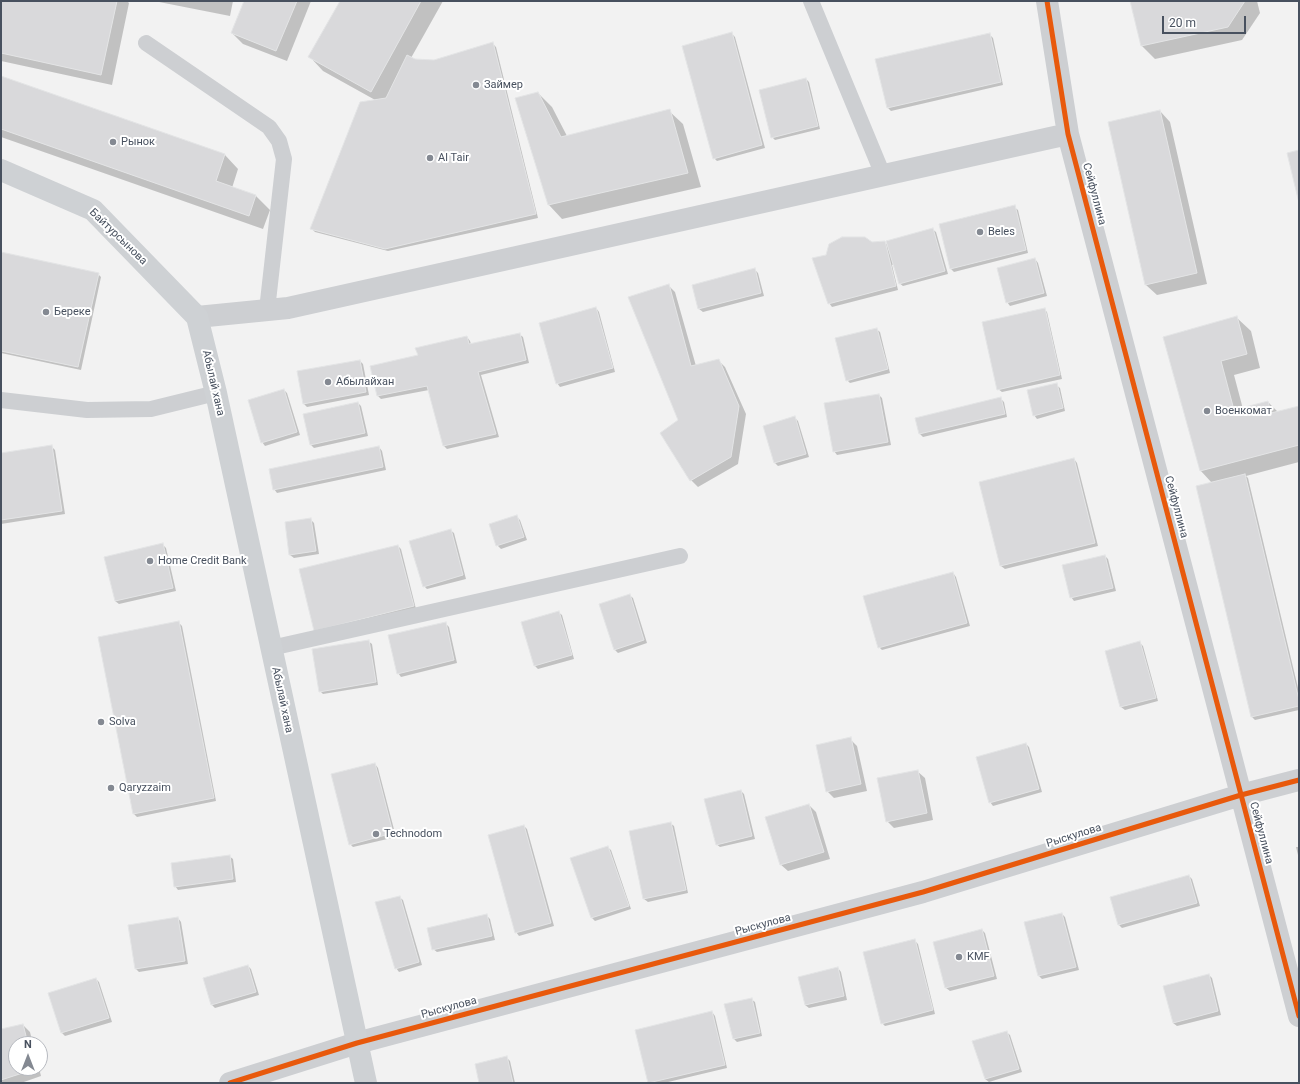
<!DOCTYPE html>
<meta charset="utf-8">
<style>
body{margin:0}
#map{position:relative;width:1300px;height:1084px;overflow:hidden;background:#f2f2f2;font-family:Roboto,sans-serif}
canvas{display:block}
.frame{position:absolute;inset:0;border:2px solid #48515f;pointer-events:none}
.north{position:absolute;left:8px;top:1036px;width:40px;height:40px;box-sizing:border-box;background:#fff;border:1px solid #b6b9bf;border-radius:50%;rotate:0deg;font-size:11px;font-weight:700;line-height:16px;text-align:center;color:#48515f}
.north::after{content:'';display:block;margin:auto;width:14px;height:18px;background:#848992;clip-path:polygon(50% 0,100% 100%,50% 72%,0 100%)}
.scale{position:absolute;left:1162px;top:16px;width:84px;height:18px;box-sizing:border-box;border:2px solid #48515f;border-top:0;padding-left:5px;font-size:12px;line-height:14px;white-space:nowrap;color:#48515f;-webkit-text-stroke:3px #fff;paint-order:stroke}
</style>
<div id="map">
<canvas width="1300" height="1084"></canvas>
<div class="frame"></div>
<div class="north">N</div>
<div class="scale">20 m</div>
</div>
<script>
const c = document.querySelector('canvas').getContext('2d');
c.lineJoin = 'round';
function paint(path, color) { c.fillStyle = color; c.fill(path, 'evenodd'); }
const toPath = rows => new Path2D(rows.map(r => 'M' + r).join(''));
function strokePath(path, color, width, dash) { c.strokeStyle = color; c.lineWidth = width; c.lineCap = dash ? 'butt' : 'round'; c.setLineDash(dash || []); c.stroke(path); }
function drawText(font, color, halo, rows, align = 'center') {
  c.font = font + ' Roboto,sans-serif'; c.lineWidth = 4; c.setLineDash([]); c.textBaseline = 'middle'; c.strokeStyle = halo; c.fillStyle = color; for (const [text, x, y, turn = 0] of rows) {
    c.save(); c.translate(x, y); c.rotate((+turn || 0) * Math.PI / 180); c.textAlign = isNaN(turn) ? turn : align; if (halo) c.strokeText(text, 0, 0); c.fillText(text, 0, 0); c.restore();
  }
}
paint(toPath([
 [1,1,127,1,129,3,112,85,1,61],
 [154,1,233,1,230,16],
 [245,1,311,1,287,61,243,44,232,33],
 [341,1,443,1,411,58,415,60,434,61,493,44,496,47,538,218,388,251,315,232,312,229,377,101,323,71,310,57],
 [1131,1,1257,1,1260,13,1242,40,1155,59,1141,45],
 [731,33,735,37,765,148,717,161,714,158],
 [989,34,993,38,1003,85,891,111,888,108],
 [1,77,225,155,238,169,232,188,256,196,270,210,263,229,1,137],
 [806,79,809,82,820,129,775,140,772,137],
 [538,93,552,107,567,136,669,111,683,124,701,187,562,219,549,205,516,98],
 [1160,111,1170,122,1207,284,1157,295,1146,285],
 [1014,207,1018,210,1028,253,954,272,951,269],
 [932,229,936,232,948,274,903,286,899,283,894,264,892,265,898,290,832,307,829,303,871,243,884,242,889,246],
 [1,253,98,274,101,277,81,370,1,353],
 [1035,259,1038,263,1047,296,1010,306,1007,302],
 [754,269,758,273,764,296,703,312,699,309,693,286],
 [668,285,675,292,696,366,718,360,725,367,746,414,738,464,698,487,691,480,679,421],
 [596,308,599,312,615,372,560,387,557,383],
 [1044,309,1047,312,1062,379,1002,392,998,389],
 [1237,318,1251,331,1260,368,1234,375,1243,409,1268,402,1278,412,1299,407,1299,462,1246,476,1248,478,1299,692,1299,710,1255,720,1252,717,1212,483,1200,470,1164,337],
 [876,329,880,332,890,373,850,383,847,380],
 [519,334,523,337,529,363,481,375,499,437,447,449,444,446,429,390,381,399,378,396,419,356,467,337,470,341,471,344],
 [360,361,363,364,369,395,307,407,304,404],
 [1056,385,1060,388,1065,411,1037,419,1034,415],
 [284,390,287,393,300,435,265,446,262,442],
 [879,395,882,398,891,445,837,455,834,451],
 [1001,399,1004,402,1007,417,923,437,920,434,916,419],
 [358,403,361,406,368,436,314,448,311,445],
 [794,417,798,421,809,457,778,466,775,463,764,426],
 [51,446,55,450,65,514,1,524,1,454],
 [379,447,382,451,386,470,277,493,274,489],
 [1074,459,1077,463,1098,546,1005,569,1001,566],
 [517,517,520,520,527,540,501,549,497,545],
 [310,519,314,523,319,554,294,558,290,555,286,523],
 [450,530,454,533,466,579,427,589,424,586],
 [162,544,166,548,176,591,119,604,115,601],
 [398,546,401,549,416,609,315,631],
 [1105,556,1108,559,1116,591,1074,601,1071,597],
 [953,573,956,577,970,626,882,650,879,647],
 [629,595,633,598,647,643,618,653,615,650,600,604],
 [558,612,562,615,574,659,538,669,535,666],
 [178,622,182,626,216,801,137,817,134,814],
 [445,623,449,627,457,663,401,677,398,673],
 [368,641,372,644,378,685,323,694,320,691],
 [1140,643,1143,646,1158,701,1125,710,1121,707,1106,652],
 [850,739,857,746,867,791,834,798,827,791],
 [1026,744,1029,747,1042,792,993,806,990,802],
 [375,764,378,768,396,837,353,847,350,844],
 [917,771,925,778,933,820,894,828,887,821],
 [741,791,744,794,755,839,720,847,716,844],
 [809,805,816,812,830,859,788,871,780,864],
 [670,823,674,826,688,893,648,902,644,899],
 [524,826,527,829,554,926,519,936,516,932],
 [607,847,611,850,631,909,595,921,592,918],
 [1296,847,1299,847,1299,859],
 [229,856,233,859,236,882,178,890,175,886],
 [1189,876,1192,879,1200,906,1122,928,1119,925],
 [399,897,403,900,422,965,399,972,396,968],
 [1062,914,1065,917,1079,970,1042,979,1039,976],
 [487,916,490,919,495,940,437,952,433,949],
 [178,918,181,922,188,964,139,972,136,969],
 [982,930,985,933,997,979,950,991,946,988,934,942],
 [914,940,918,944,935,1014,885,1026,882,1023],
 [248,966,251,969,259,995,215,1008,212,1005,204,979],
 [838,968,841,972,847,1000,809,1008,805,1005],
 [1209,975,1212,978,1221,1015,1177,1026,1173,1023],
 [96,979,99,982,112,1022,65,1036,62,1033,49,993],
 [751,999,755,1002,762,1036,737,1042,734,1039],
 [712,1012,715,1016,727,1068,664,1083,649,1083],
 [23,1025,30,1032,33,1044,16,1044,16,1068,39,1068,41,1076,21,1083,1,1083,1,1030],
 [1006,1032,1010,1035,1022,1072,989,1082,985,1079],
 [506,1057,510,1061,515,1083,480,1083]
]), '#0003');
const building = toPath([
 [1,1,117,1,101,75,1,53,1,1],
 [244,1,297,1,276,51,231,33,244,1],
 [340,1,421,1,371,92,308,57,340,1],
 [1130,1,1245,1,1228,27,1141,46,1130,1],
 [732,32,762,145,713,159,682,46,732,32],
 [990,33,1001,82,887,108,875,59,990,33],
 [493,42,536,214,385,249,310,229,360,102,386,98,407,55,415,59,434,60,493,42],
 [1,76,225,154,216,181,256,195,249,216,1,129,1,76],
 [806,78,818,126,771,138,759,90,806,78],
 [538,92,561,137,670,109,688,173,548,205,515,98,538,92],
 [1160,110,1197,273,1145,285,1108,122,1160,110],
 [1299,150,1299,203,1287,153,1299,150],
 [1015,205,1026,250,950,269,939,224,1015,205],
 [933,228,945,271,899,284,886,241,933,228],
 [842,237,865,237,872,242,885,241,896,286,828,304,812,258,826,255,829,244,842,237],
 [1,252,99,273,78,367,1,351,1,252],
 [1035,258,1044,293,1006,303,997,268,1035,258],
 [755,268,761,293,698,309,692,285,755,268],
 [669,284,691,366,719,359,739,406,731,457,690,481,660,433,678,420,628,297,669,284],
 [596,307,613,368,556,384,539,323,596,307],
 [1045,308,1060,375,997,390,982,322,1045,308],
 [1237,316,1247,354,1221,361,1234,410,1268,401,1271,413,1299,406,1299,445,1200,471,1163,337,1237,316],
 [877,328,888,369,846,381,835,338,877,328],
 [520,333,526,360,478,372,496,434,443,446,427,386,377,396,370,366,418,355,415,348,467,336,469,344,520,333],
 [360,360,366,392,303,404,297,371,360,360],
 [1057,383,1063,408,1033,416,1027,390,1057,383],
 [284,389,297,432,261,443,248,400,284,389],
 [879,394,888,442,833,452,824,403,879,394],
 [1001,397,1005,414,919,434,915,418,1001,397],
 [358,402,365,433,310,445,303,414,358,402],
 [795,416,806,454,774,463,763,426,795,416],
 [52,445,62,511,1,520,1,453,52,445],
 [379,446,383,467,273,490,269,469,379,446],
 [1074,458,1095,543,1000,566,979,482,1074,458],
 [1245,474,1299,700,1299,706,1251,717,1196,486,1245,474],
 [517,515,524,537,496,546,489,524,517,515],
 [311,518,316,551,289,555,285,522,311,518],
 [451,529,463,575,423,587,409,541,451,529],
 [163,543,173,588,115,601,104,557,163,543],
 [398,545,414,606,314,631,299,569,398,545],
 [1105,555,1113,588,1070,598,1062,565,1105,555],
 [953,572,967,623,878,648,863,596,953,572],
 [630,594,644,640,614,650,599,604,630,594],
 [559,611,572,655,534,666,521,622,559,611],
 [179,621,214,798,133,814,98,637,179,621],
 [446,622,454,660,397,674,388,635,446,622],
 [369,640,376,682,319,692,312,649,369,640],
 [1140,641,1156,698,1120,707,1105,651,1140,641],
 [851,737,861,784,826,792,816,745,851,737],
 [1026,743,1039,789,989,803,976,757,1026,743],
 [375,763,393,833,349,845,331,774,375,763],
 [918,770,927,813,886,822,877,778,918,770],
 [741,790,752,836,716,845,704,799,741,790],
 [809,804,824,852,780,865,765,817,809,804],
 [671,822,686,890,643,899,629,831,671,822],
 [524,825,551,923,515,933,488,835,524,825],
 [608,846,629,906,591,918,570,858,608,846],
 [230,855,233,879,174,887,171,863,230,855],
 [1189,875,1197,903,1118,925,1110,897,1189,875],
 [400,896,419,962,395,969,375,902,400,896],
 [1062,913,1076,967,1038,976,1024,922,1062,913],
 [487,914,492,936,432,950,427,928,487,914],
 [178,917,185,961,135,969,128,925,178,917],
 [982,929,994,976,945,988,933,942,982,929],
 [915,939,933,1010,881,1024,863,952,915,939],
 [248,965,256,992,211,1005,203,978,248,965],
 [838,967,844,996,805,1005,798,977,838,967],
 [1209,974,1218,1011,1173,1023,1163,986,1209,974],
 [96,978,109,1018,61,1033,48,993,96,978],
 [752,998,760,1033,733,1039,724,1004,752,998],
 [712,1011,725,1065,648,1083,635,1030,712,1011],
 [23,1024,28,1044,16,1044,16,1068,35,1069,1,1080,1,1029,23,1024],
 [1007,1031,1019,1069,985,1079,972,1041,1007,1031],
 [507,1056,513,1083,479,1083,475,1064,507,1056]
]);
paint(building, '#d9d9db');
strokePath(building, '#e3e4e5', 1);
strokePath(toPath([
 [811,1,883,175],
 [146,43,269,127,279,141,284,159,267,310],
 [1,400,87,410,151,409,216,393],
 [271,648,680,556]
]), '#cdcfd2', 16);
strokePath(toPath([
 [1047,1,1068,134,1299,1016],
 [197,317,288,308,1068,134],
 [230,1083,357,1043,923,892,1241,795,1299,780]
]), '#cdcfd2', 22);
strokePath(toPath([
 [1,170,93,210,197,317,216,393,366,1083]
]), '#ced1d4', 22);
strokePath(toPath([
 [1047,1,1068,134,1299,1016],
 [230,1083,357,1043,923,892,1241,795,1299,780]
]), '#e8590c', 5);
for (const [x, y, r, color] of [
 [476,85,4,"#848992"],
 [113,142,4,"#848992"],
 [430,158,4,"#848992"],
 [980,232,4,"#848992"],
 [46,312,4,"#848992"],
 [328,382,4,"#848992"],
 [1207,411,4,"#848992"],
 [150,561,4,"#848992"],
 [101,722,4,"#848992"],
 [111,788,4,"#848992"],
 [376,834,4,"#848992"],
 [959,957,4,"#848992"]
]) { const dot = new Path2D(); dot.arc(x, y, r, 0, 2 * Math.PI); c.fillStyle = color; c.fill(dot); strokePath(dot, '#fff', 1.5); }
drawText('11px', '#48515f', '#fff', [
 ["Займер",484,85],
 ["Рынок",121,142],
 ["Al Tair",438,158],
 ["Beles",988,232],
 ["Береке",54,312],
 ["Абылайхан",336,382],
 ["Военкомат",1215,411],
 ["Home Credit Bank",158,561],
 ["Solva",109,722],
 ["Qaryzzaim",119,788],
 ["Technodom",384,834],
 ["KMF",967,957]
], 'left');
drawText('11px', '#48515f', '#fff', [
 ["Сейфуллина",1094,194,75],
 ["Байтурсынова",118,237,44],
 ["Абылай хана",213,383,77],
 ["Сейфуллина",1176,507,75],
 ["Абылай хана",282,700,78],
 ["Сейфуллина",1261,833,75],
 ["Рыскулова",1074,836,-17],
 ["Рыскулова",763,925,-15],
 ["Рыскулова",449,1008,-15]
]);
</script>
